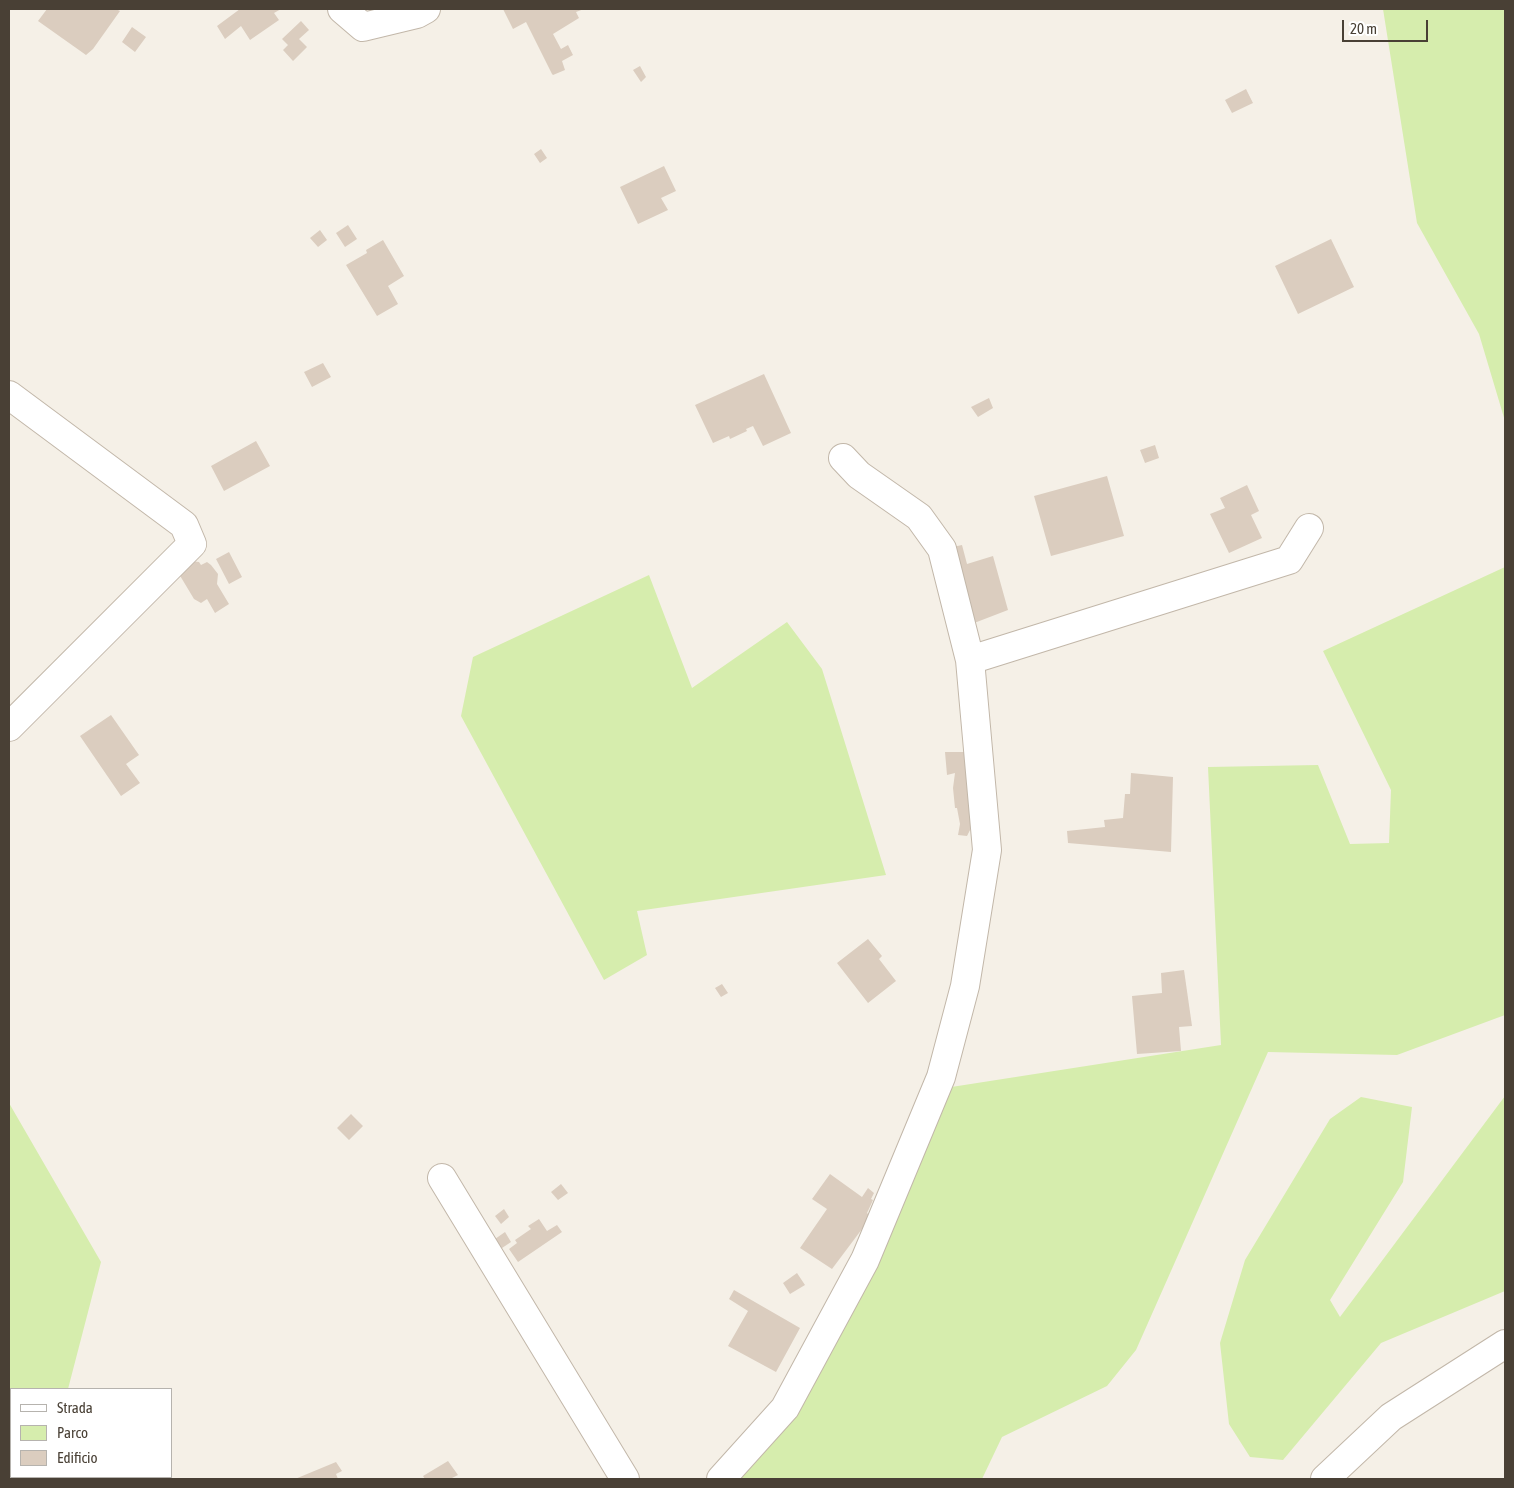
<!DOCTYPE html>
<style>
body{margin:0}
#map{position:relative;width:1514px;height:1488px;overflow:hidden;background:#f5f0e7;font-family:"Asap Condensed",sans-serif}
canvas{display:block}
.frame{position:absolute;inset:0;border:10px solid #494035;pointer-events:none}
.legend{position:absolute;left:10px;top:1388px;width:162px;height:90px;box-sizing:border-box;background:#fff;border:1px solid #b6b3ae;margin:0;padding:6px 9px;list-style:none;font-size:15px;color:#494035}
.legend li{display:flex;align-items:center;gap:10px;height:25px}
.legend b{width:25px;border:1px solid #b6b3ae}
.scale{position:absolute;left:1342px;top:20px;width:86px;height:22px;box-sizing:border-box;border:2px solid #494035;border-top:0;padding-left:6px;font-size:15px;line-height:18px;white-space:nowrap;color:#494035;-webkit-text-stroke:4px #fff;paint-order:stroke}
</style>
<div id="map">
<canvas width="1514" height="1488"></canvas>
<div class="frame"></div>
<ul class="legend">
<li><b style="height:6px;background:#fff"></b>Strada</li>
<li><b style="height:14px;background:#d6edad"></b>Parco</li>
<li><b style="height:14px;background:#dbcdbf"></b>Edificio</li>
</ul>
<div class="scale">20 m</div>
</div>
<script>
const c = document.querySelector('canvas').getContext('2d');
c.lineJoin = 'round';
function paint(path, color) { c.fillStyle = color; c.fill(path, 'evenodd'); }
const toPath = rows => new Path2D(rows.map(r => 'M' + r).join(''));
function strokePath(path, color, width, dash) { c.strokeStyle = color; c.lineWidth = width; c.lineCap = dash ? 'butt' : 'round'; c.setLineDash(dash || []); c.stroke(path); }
paint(toPath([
 [1383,9,1505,9,1505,421,1479,334,1417,223],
 [1505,567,1505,1015,1397,1055,1268,1052,1136,1350,1107,1386,1002,1437,982,1479,730,1479,817,1368,945,1088,1221,1045,1208,767,1318,765,1350,844,1389,843,1391,790,1323,651],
 [649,575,692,688,787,622,822,669,886,875,637,911,647,955,604,980,461,716,473,657],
 [1505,1096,1505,1291,1381,1343,1283,1460,1250,1457,1229,1424,1220,1343,1245,1260,1330,1119,1361,1097,1412,1107,1403,1182,1330,1300,1340,1317],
 [9,1103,101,1262,68,1389,11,1389,11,1465,9,1467]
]), '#d6edad');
paint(toPath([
 [47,9,116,9,120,11,93,49,86,55,38,21],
 [240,9,281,9,274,13,279,20,250,40,241,26,225,39,217,26],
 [503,9,584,9,576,12,579,18,553,34,561,49,568,45,573,55,562,61,565,70,553,75,552,74,526,22,513,29],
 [301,21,309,30,299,39,307,47,293,61,283,50,288,45,282,39],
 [132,27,146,37,135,52,122,42],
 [640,66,646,77,641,82,633,70],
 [1246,89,1253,103,1232,113,1225,100],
 [541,149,547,158,540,163,534,154],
 [664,166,676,191,661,198,668,210,638,224,620,187],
 [348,225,357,239,345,247,336,233],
 [320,230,327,240,318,247,310,238],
 [1331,239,1354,287,1298,314,1275,266],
 [383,240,404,276,388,286,398,304,377,316,346,265,367,253,366,250],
 [323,363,331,377,312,387,304,372],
 [764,374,791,433,763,446,753,426,746,429,747,431,730,439,729,436,713,443,695,405],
 [989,398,993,408,978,417,971,407],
 [256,441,270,466,224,491,211,466],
 [1155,445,1159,458,1145,463,1140,450],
 [1107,476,1124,536,1051,556,1034,496],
 [1247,485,1259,511,1251,515,1262,538,1229,553,1210,514,1225,508,1220,498],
 [962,545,967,564,993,556,1008,610,969,625,948,548],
 [229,552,242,577,229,584,216,559],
 [191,561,199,562,201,565,207,562,211,565,218,574,217,584,229,604,215,613,207,599,201,603,194,599,179,574],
 [111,715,139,755,126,764,140,783,121,796,80,736],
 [945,752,970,752,974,822,967,836,958,835,960,824,957,808,955,808,953,788,955,773,947,775],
 [1131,773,1173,777,1171,852,1068,843,1067,831,1105,827,1104,820,1123,818,1125,794,1130,794],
 [868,939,882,956,879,959,896,981,868,1003,837,963],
 [1184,970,1192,1026,1179,1027,1181,1051,1137,1054,1132,996,1162,993,1161,973],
 [722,984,728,993,721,997,715,988],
 [351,1114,363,1126,349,1140,337,1128],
 [830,1174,862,1197,868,1188,874,1193,871,1199,873,1200,867,1213,871,1217,832,1269,800,1248,827,1209,812,1199],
 [561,1184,568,1193,558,1200,551,1192],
 [504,1209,509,1217,501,1224,495,1216],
 [539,1219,547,1231,557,1225,562,1232,518,1262,509,1249,517,1243,515,1240,531,1229,528,1226],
 [505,1232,511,1242,502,1248,495,1239],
 [797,1273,805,1285,790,1294,783,1283],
 [734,1290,800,1328,776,1372,728,1346,748,1311,729,1299],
 [448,1461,458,1475,450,1479,425,1479,423,1476],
 [336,1462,342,1471,336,1474,338,1479,295,1479]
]), '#dbcdbf');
const minor = toPath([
 [342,9,363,27,417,14,426,9],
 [9,395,184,525,192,544,9,727],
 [970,660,1289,560,1309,528],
 [442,1178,625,1479],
 [721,1479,785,1408,865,1260,941,1077,965,986,987,850,970,660,942,549,919,517,859,475,843,458],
 [1325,1479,1391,1417,1505,1344]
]);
strokePath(minor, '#c2b7a9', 30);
strokePath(minor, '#fff', 28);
</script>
